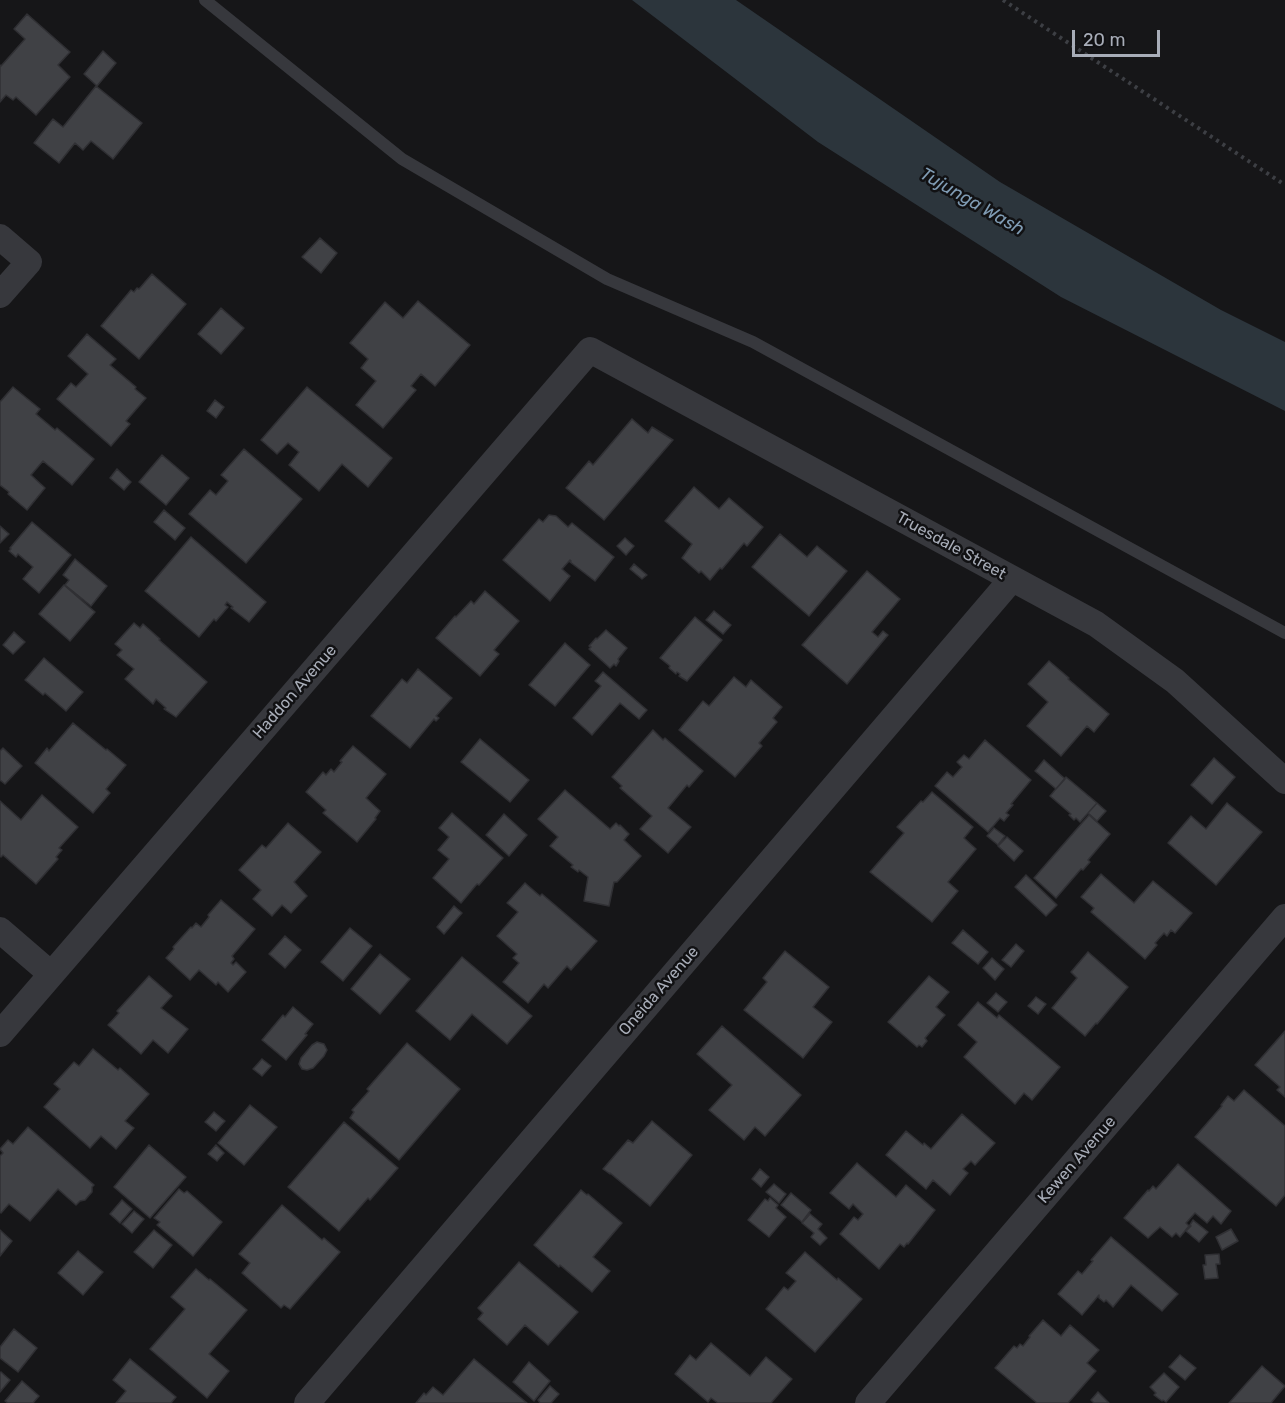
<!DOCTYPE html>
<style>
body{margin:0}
#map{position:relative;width:1285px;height:1403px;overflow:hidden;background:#161618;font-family:Rubik,sans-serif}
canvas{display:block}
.scale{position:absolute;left:1072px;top:30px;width:88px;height:27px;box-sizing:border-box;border:3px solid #a8adb8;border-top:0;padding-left:8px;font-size:18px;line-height:21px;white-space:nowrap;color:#a8adb8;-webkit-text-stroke:4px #111113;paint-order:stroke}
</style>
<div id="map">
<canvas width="1285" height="1403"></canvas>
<div class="scale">20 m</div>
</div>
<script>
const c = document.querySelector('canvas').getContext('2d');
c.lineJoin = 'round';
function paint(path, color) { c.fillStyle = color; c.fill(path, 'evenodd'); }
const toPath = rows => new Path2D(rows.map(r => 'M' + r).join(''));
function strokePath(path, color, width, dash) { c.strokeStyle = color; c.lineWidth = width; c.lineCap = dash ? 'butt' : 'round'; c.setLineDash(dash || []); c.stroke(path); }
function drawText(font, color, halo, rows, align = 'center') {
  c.font = font + ' Rubik,sans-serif'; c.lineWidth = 5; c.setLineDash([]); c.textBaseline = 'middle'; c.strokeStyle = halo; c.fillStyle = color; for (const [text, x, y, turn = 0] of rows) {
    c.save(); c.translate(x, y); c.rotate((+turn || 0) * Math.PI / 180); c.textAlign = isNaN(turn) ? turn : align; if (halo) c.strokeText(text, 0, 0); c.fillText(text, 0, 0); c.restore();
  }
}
paint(toPath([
 [632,0,736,0,1000,182,1221,310,1285,342,1285,411,1061,297,818,142]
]), '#2c353c');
const building = toPath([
 [27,14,70,52,58,65,70,77,36,115,16,97,13,100,6,95,0,102,0,65,1,66,25,39,14,29,27,14],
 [103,51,116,63,97,86,84,74,103,51],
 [96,86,142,123,113,159,91,141,83,150,75,143,59,163,34,143,53,119,63,127,96,86],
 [320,238,337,253,321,273,302,257,320,238],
 [152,274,186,304,139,359,101,326,131,290,134,292,137,288,139,289,152,274],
 [418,301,470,345,435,386,421,374,411,386,416,390,383,428,356,405,376,381,361,368,368,359,350,343,385,302,403,318,418,301],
 [221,308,244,328,221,354,198,334,221,308],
 [87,334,116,359,110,365,136,387,135,389,146,398,126,421,130,424,111,446,57,399,71,383,76,387,88,374,68,356,87,334],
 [13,387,40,409,36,414,55,430,57,428,94,459,72,485,43,461,31,475,45,488,27,510,8,494,9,492,0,485,0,402,13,387],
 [307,387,392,458,368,487,342,464,319,491,289,465,299,452,288,443,277,454,261,440,307,387],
 [215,400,224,407,216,418,207,411,215,400],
 [632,419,648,433,652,427,673,440,604,520,566,488,589,461,593,465,632,419],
 [244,449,302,499,246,563,189,514,210,490,216,495,228,481,221,475,244,449],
 [162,455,189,478,166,505,139,482,162,455],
 [117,469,131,482,124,490,110,478,117,469],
 [694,487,719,509,729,498,763,527,747,546,744,543,722,569,720,568,710,580,701,571,699,573,682,558,692,544,665,521,694,487],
 [164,510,185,528,175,540,154,522,164,510],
 [549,515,556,516,568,527,572,523,614,557,595,581,570,562,571,561,570,560,562,569,570,576,550,601,503,560,539,519,543,522,549,515],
 [32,522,71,555,39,593,23,579,33,567,18,554,16,557,9,551,11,549,10,548,32,522],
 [0,526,9,534,0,543,0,526],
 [780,534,807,557,817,546,847,571,809,616,752,567,780,534],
 [191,537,266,602,249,622,231,608,233,607,227,602,225,605,228,607,216,621,214,619,199,637,145,591,191,537],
 [625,538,634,546,626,555,617,546,625,538],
 [75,559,107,586,91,606,65,585,69,580,63,575,75,559],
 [634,564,647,575,642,579,630,569,634,564],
 [867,571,900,599,872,632,878,637,883,631,888,635,847,684,802,645,867,571],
 [64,585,95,612,70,641,39,614,64,585],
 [485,591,519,621,494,650,499,654,480,676,436,638,455,616,456,617,471,601,474,604,485,591],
 [714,611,731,625,723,634,706,620,714,611],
 [695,617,722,640,687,681,679,676,680,674,677,672,676,674,669,668,670,666,660,658,695,617],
 [134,623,140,628,143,624,160,639,159,640,207,682,176,717,164,709,166,708,156,699,153,704,125,679,134,669,117,655,122,650,115,644,134,623],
 [606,630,627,648,618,659,619,661,616,666,614,664,610,668,589,649,591,647,589,646,596,638,597,639,606,630],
 [14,632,25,642,13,654,3,645,14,632],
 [565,643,590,665,555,706,529,685,565,643],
 [44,658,83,692,66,711,45,693,43,695,25,680,44,658],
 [1049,661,1069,678,1068,679,1109,714,1094,732,1087,726,1061,756,1027,726,1048,702,1028,684,1049,661],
 [418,669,452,698,436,716,439,718,436,721,434,719,410,748,371,716,402,679,407,683,418,669],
 [603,672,647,710,639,719,620,703,592,735,573,718,601,686,595,681,603,672],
 [734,677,746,687,751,680,782,707,773,718,777,722,759,743,762,746,735,777,679,730,703,701,709,706,734,677],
 [73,723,106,750,107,749,126,765,106,789,110,793,93,813,35,763,47,748,49,751,73,723],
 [653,730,663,740,665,738,703,771,689,787,687,785,668,808,691,827,668,853,640,829,652,816,620,788,622,786,612,777,653,730],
 [480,739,529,780,510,802,461,762,480,739],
 [985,740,1031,780,1011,804,1013,805,1006,813,1009,815,1004,821,1000,818,988,832,935,786,947,772,953,777,962,767,957,762,964,755,969,759,985,740],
 [353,746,386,774,366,798,380,811,375,818,376,819,357,842,323,813,326,810,306,792,323,772,326,775,331,769,334,772,342,762,340,761,353,746],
 [3,748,22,766,5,784,0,780,0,751,3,748],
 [1214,758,1235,777,1212,804,1191,785,1214,758],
 [1044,760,1065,779,1056,789,1035,771,1044,760],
 [1066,777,1097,803,1080,822,1076,818,1074,820,1069,815,1071,814,1050,796,1066,777],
 [565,790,610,829,616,823,619,826,620,825,629,834,624,840,641,856,617,882,614,882,609,906,584,901,588,877,579,870,578,872,571,867,573,865,550,846,558,837,538,819,565,790],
 [932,792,973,827,964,838,976,849,948,882,958,891,932,922,870,872,904,833,897,827,921,801,923,802,932,792],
 [42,795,78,827,59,848,62,850,56,857,58,859,36,884,3,855,1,857,0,856,0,801,21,820,42,795],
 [1097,803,1106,811,1097,821,1088,813,1097,803],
 [1227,803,1262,832,1216,885,1168,843,1191,816,1206,829,1227,803],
 [452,813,503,858,479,885,477,884,461,903,433,878,449,859,438,850,449,837,439,828,452,813],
 [504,814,527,835,509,856,486,835,504,814],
 [1089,815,1110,834,1088,860,1090,862,1083,870,1081,869,1056,898,1034,878,1089,815],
 [288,823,321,852,294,882,307,896,291,913,282,905,272,916,253,899,261,890,239,870,262,845,266,848,288,823],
 [994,828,1005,836,998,845,987,836,994,828],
 [1007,837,1023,851,1014,861,998,846,1007,837],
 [1101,874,1134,903,1153,881,1192,913,1175,933,1171,930,1167,936,1164,933,1155,943,1157,945,1145,959,1091,912,1094,908,1081,897,1101,874],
 [1026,875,1057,905,1046,916,1015,887,1026,875],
 [525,883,540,896,542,894,597,941,571,970,567,966,548,988,544,984,528,1003,503,982,519,963,513,958,517,954,497,936,518,912,507,903,525,883],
 [221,900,255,929,232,956,234,959,231,963,233,965,236,962,246,972,228,992,218,982,216,985,199,970,190,980,166,958,174,949,173,947,191,927,192,928,196,923,201,927,209,917,208,915,221,900],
 [454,906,462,913,444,934,437,927,454,906],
 [350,928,372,946,343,981,321,962,350,928],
 [963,930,988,952,978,964,952,943,963,930],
 [285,936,301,950,285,968,269,954,285,936],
 [1016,944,1024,951,1011,967,1002,960,1016,944],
 [785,951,829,987,813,1007,832,1022,803,1058,744,1010,767,982,763,978,785,951],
 [1088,952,1128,987,1097,1024,1096,1023,1085,1036,1052,1008,1077,978,1071,972,1088,952],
 [380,954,410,979,380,1014,351,989,380,954],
 [462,957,532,1016,507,1044,472,1014,450,1040,416,1011,462,957],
 [992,958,1004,969,995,980,983,968,992,958],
 [149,976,172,996,161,1008,188,1029,168,1053,153,1040,141,1054,108,1025,119,1013,117,1011,149,976],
 [929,976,949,992,936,1007,945,1015,925,1038,927,1041,922,1047,919,1045,917,1047,888,1022,929,976],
 [996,993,1007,1002,998,1012,987,1003,996,993],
 [1036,997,1046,1004,1038,1014,1028,1006,1036,997],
 [978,1002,997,1018,999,1015,1060,1067,1032,1100,1024,1093,1015,1104,964,1057,977,1042,958,1025,978,1002],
 [293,1007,313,1024,305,1034,307,1035,286,1060,262,1040,283,1015,285,1017,293,1007],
 [722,1026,801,1095,765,1136,755,1127,744,1140,709,1110,732,1085,697,1054,722,1026],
 [1285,1031,1285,1097,1277,1090,1280,1087,1255,1065,1285,1031],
 [317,1042,324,1044,327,1050,324,1056,313,1068,307,1070,302,1069,299,1064,301,1058,312,1045,317,1042],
 [407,1043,460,1089,399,1160,350,1118,354,1112,352,1110,369,1091,367,1089,407,1043],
 [93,1049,118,1070,120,1068,149,1094,125,1121,134,1128,116,1149,101,1136,90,1148,44,1107,60,1089,54,1084,74,1062,79,1066,93,1049],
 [262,1059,271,1066,262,1076,253,1069,262,1059],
 [1244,1090,1285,1126,1285,1195,1276,1206,1195,1137,1222,1106,1221,1105,1228,1096,1234,1101,1244,1090],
 [250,1105,277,1127,244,1165,218,1143,250,1105],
 [214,1112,225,1121,216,1131,205,1122,214,1112],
 [962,1114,995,1143,975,1165,971,1161,963,1169,968,1173,950,1195,933,1180,926,1189,886,1155,906,1131,923,1145,924,1143,931,1149,962,1114],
 [652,1121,692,1155,650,1206,610,1173,610,1174,603,1169,628,1140,633,1143,652,1121],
 [344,1122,398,1168,370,1200,368,1198,339,1231,288,1187,344,1122],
 [28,1127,94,1185,92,1187,92,1192,85,1200,80,1201,76,1205,58,1189,30,1221,9,1204,1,1213,0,1212,0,1156,3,1153,0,1149,8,1140,13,1144,28,1127],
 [149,1145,186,1177,150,1218,114,1187,149,1145],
 [216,1145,224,1153,217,1161,208,1154,216,1145],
 [857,1163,896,1197,906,1185,935,1210,908,1244,907,1243,904,1247,900,1244,879,1269,840,1234,854,1217,858,1220,863,1214,853,1204,849,1209,830,1193,857,1163],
 [1178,1164,1231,1211,1221,1224,1213,1216,1207,1223,1195,1213,1186,1223,1189,1226,1180,1237,1176,1233,1172,1237,1160,1227,1148,1238,1124,1218,1148,1190,1149,1191,1153,1186,1156,1189,1178,1164],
 [760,1169,769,1177,761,1187,752,1179,760,1169],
 [774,1184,786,1194,779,1203,766,1192,774,1184],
 [179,1189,184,1193,187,1191,222,1222,193,1256,157,1225,160,1222,154,1218,179,1189],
 [581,1190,587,1195,588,1194,622,1223,593,1257,610,1271,592,1292,560,1265,559,1267,534,1245,581,1190],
 [791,1193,811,1210,802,1222,781,1205,791,1193],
 [770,1198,778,1205,776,1208,786,1217,769,1237,748,1220,765,1199,768,1201,770,1198],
 [122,1200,132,1209,120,1223,110,1214,122,1200],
 [282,1205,322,1240,324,1238,340,1252,290,1309,284,1305,281,1308,242,1273,250,1263,239,1254,282,1205],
 [134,1211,144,1219,132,1233,122,1224,134,1211],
 [810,1214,822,1224,818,1229,827,1238,820,1245,811,1237,814,1233,802,1223,810,1214],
 [1193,1220,1208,1232,1199,1242,1186,1231,1191,1226,1190,1225,1193,1220],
 [1231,1229,1238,1241,1222,1250,1216,1237,1231,1229],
 [0,1230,12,1241,0,1256,0,1230],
 [154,1230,172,1245,153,1268,134,1252,154,1230],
 [1111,1237,1178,1294,1162,1311,1131,1285,1113,1307,1106,1300,1104,1302,1099,1298,1099,1295,1082,1315,1058,1294,1078,1271,1082,1274,1093,1261,1091,1260,1111,1237],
 [78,1251,103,1272,83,1295,58,1273,78,1251],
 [805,1252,837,1280,838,1278,862,1299,815,1352,766,1309,784,1287,788,1290,796,1281,786,1273,805,1252],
 [1219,1254,1220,1264,1216,1264,1218,1278,1205,1279,1203,1265,1206,1265,1205,1255,1219,1254],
 [519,1262,578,1312,548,1345,525,1325,507,1345,478,1319,483,1313,478,1308,519,1262],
 [196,1269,209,1280,210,1279,247,1310,209,1354,229,1371,207,1398,150,1349,185,1309,171,1297,196,1269],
 [1043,1320,1061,1336,1070,1325,1099,1350,1087,1363,1096,1371,1068,1403,1037,1403,995,1368,1014,1346,1017,1348,1020,1344,1023,1346,1030,1337,1029,1336,1043,1320],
 [14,1329,37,1348,18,1372,0,1358,0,1347,14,1329],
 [711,1343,750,1376,766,1357,792,1379,771,1403,718,1403,711,1398,708,1402,675,1374,690,1355,696,1360,711,1343],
 [1180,1355,1196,1368,1185,1380,1169,1367,1180,1355],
 [130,1359,176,1397,171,1403,116,1403,126,1391,113,1380,130,1359],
 [474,1359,527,1403,416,1403,424,1393,426,1395,433,1387,443,1395,474,1359],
 [529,1362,550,1381,534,1401,513,1382,529,1362],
 [1262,1366,1285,1386,1271,1403,1229,1403,1262,1366],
 [1,1372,10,1380,0,1392,0,1373,1,1372],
 [1164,1373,1179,1387,1166,1402,1163,1400,1162,1401,1154,1395,1156,1393,1150,1387,1164,1373],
 [22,1381,39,1396,33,1403,8,1403,5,1401,22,1381],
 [550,1386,559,1394,551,1403,540,1403,538,1400,550,1386],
 [1098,1392,1109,1403,1094,1403,1091,1400,1098,1392]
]);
paint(building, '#404145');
strokePath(building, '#303034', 1.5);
strokePath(toPath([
 [1003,0,1285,185]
]), '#3d3f44', 4, [3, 4.5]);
strokePath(toPath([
 [205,0,402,159,607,279,753,342,1285,633]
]), '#37383d', 12);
strokePath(toPath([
 [0,237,29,262,0,295],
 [0,930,51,974],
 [0,1034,590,350,1096,624,1175,681,1285,781],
 [307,1403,1012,579],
 [868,1403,1285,917]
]), '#37383d', 26);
drawText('16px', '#a8adb8', '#111113', [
 ["Truesdale Street",951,546,29],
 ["Haddon Avenue",295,692,-49],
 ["Oneida Avenue",659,991,-49],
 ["Kewen Avenue",1077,1160,-49]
]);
drawText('italic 18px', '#7f9bb3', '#111113', [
 ["Tujunga Wash",972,202,30]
]);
</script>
